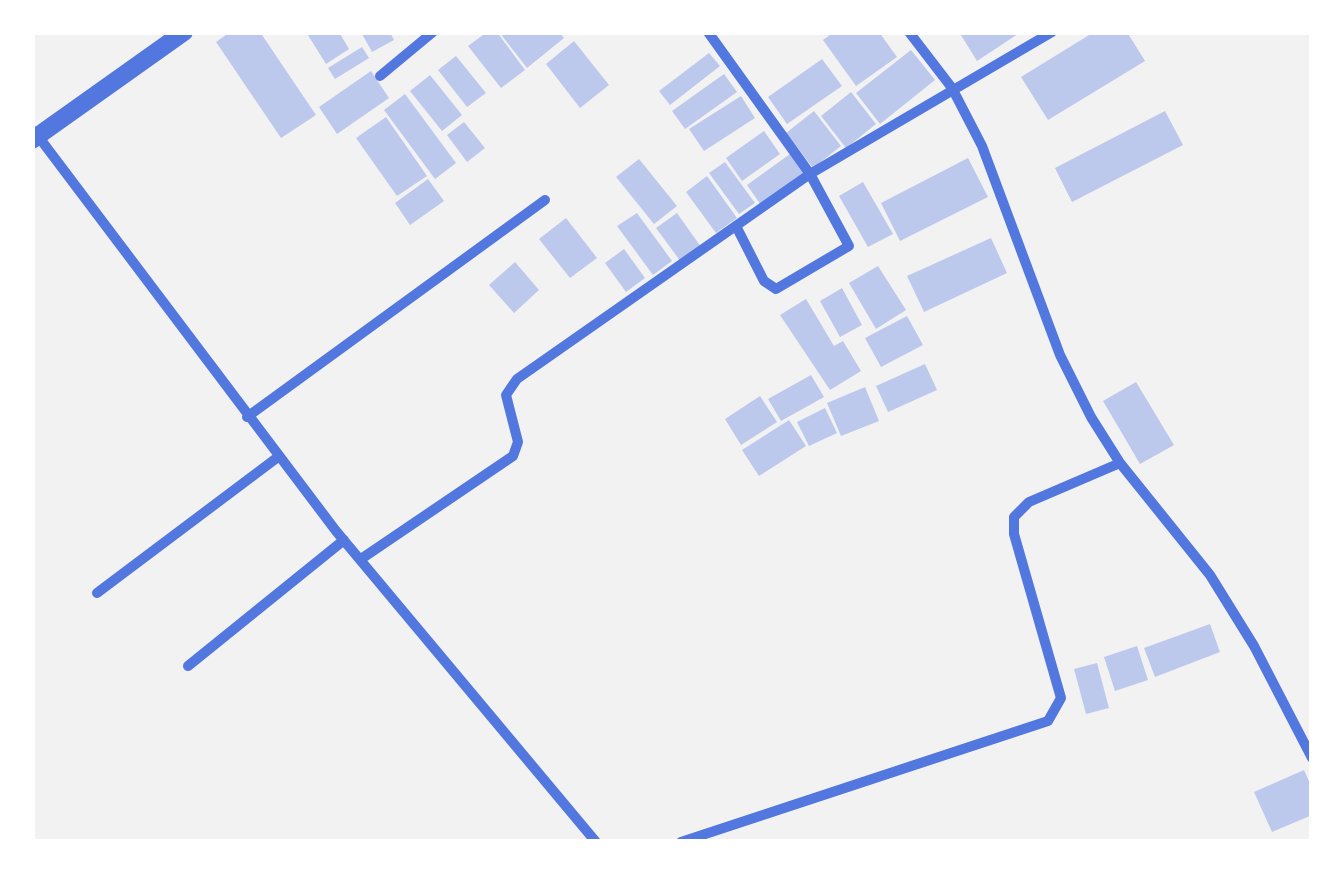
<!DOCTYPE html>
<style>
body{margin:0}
#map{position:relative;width:1344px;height:874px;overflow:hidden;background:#f2f2f2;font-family:"Open Sans",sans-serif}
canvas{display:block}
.frame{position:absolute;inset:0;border:35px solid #fff;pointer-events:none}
</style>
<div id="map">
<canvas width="1344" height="874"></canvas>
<div class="frame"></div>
</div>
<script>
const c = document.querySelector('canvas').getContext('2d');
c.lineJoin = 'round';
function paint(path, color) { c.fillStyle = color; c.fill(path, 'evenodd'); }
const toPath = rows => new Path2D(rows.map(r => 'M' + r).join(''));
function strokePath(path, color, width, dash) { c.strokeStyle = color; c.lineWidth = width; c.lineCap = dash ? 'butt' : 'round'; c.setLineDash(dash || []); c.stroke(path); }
paint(toPath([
 [230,32,260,32,316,115,281,138,216,42],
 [306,32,339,32,349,49,326,64],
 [361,32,390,32,394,40,372,52],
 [487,32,497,32,525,70,501,88,468,46],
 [499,32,559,32,564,38,527,68],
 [834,32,879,32,897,57,856,86,823,40],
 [959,32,1021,32,977,61],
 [1094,32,1127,32,1145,61,1048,120,1021,77],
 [574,41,609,85,580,108,546,64],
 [362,47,369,58,335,79,328,68],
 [911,50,935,80,880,124,856,93],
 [709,53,720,66,670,105,659,91],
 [456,56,486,93,467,107,438,70],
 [822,59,842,86,787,124,768,97],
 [371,71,389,98,337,134,319,107],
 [724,74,737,92,685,129,672,111],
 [430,75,462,115,442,131,410,91],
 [851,92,876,124,846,148,821,116],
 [405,94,456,163,435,179,384,110],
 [741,96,755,118,704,151,689,129],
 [814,111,841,146,813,168,786,133],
 [1165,111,1183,145,1072,202,1055,168],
 [386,117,427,176,397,196,356,138],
 [464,122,485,148,467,162,447,135],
 [764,131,780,154,742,181,726,158],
 [790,154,805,173,761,205,747,185],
 [968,158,988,197,900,241,881,203],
 [639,159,677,206,654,224,616,177],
 [725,162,755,203,739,214,709,173],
 [707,176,737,218,716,233,686,192],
 [428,179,444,201,410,225,395,203],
 [863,182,893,234,868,247,839,196],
 [637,213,672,261,653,275,617,226],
 [677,213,701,247,681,262,656,228],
 [566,218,597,258,570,278,539,239],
 [991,238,1007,273,924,312,907,276],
 [624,249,645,278,626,292,605,263],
 [515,262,539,290,514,313,489,285],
 [878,266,906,310,876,329,849,283],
 [842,288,862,325,840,337,820,301],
 [806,299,834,346,843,341,861,371,830,390,780,315],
 [907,316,923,345,881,367,865,338],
 [925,364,937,390,888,412,876,386],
 [811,375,824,397,781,421,768,399],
 [1136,382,1174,445,1140,464,1103,401],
 [865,387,879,421,841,436,827,403],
 [760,396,777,422,741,445,725,419],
 [825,408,837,433,809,446,797,422],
 [789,420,806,446,759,476,742,450],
 [1210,624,1220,652,1155,677,1144,648],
 [1137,646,1148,680,1115,691,1104,657],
 [1097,663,1109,708,1086,714,1074,669],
 [1304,770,1312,788,1312,815,1272,832,1254,792]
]), '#bdc9ec');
strokePath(toPath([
 [708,32,810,174,849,246,776,289,764,281,736,226],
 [909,32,952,88,982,146,1060,355,1091,417,1120,463,1210,575,1254,646,1312,758],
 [380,76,433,32],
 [38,136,336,531,596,842],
 [247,417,545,200],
 [361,559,513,456,518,442,506,395,517,379,810,174,1052,32],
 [97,593,278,457],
 [188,666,344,540],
 [681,842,1048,721,1061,698,1014,534,1014,517,1029,502,1120,463]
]), '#5277de', 10);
strokePath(toPath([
 [32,140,184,32]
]), '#5277de', 18);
</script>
